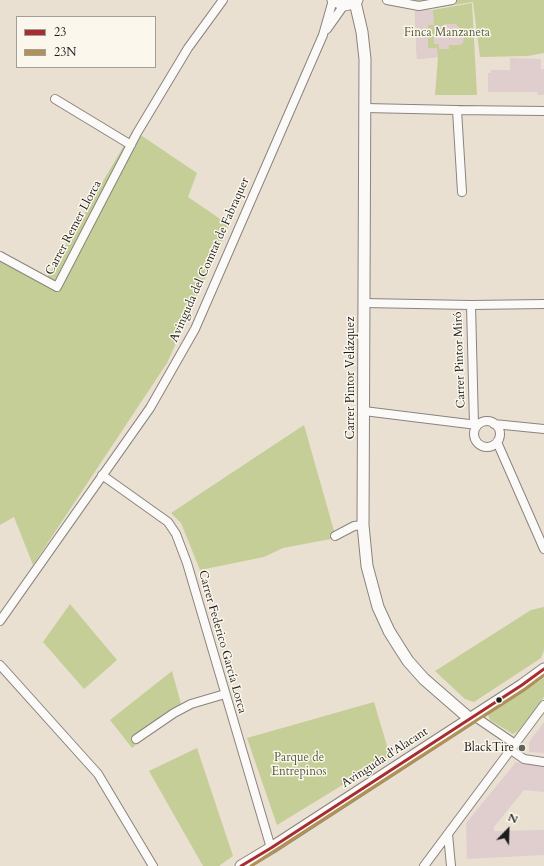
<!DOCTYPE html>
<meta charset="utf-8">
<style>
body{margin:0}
#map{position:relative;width:544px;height:866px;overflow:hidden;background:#e9e0d2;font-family:Cardo,serif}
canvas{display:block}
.legend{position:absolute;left:16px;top:16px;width:140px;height:52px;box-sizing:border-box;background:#fbf7ec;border:1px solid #a29f99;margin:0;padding:5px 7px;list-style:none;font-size:12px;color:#1c1c1c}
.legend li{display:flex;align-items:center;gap:8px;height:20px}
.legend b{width:20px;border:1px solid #a29f99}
.north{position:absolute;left:488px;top:810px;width:40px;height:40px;-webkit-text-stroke:3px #fbf7ec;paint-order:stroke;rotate:23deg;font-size:11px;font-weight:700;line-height:16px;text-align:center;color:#1c1c1c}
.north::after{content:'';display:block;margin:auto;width:14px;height:18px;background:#1c1c1c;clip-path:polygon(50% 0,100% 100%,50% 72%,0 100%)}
</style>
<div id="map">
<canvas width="544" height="866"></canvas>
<ul class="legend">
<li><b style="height:5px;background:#a72e30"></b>23</li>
<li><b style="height:5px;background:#b29254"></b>23N</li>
</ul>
<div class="north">N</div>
</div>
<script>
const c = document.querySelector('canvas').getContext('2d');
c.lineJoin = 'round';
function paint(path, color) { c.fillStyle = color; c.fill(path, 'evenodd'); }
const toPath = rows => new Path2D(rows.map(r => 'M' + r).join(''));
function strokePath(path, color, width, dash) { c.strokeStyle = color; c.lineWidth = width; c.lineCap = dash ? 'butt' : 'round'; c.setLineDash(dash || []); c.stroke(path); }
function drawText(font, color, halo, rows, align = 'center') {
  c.font = font + ' Cardo,serif'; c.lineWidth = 3; c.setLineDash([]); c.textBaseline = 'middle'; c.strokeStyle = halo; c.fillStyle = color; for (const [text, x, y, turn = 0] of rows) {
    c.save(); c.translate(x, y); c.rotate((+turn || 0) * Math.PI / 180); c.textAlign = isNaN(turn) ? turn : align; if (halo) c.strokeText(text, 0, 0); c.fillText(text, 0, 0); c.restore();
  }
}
paint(toPath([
 [407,0,544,0,544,53,528,56,480,57,473,2,441,7,407,7],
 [472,3,477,95,435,95,438,57,417,59,415,11,433,10],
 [133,130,197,173,188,197,229,225,167,363,33,565,14,517,0,525,0,254,47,277],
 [304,425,336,538,283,548,264,557,200,570,181,523,171,513],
 [70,604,117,660,84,689,43,642],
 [544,607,544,650,541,658,474,702,465,699,435,671,531,610],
 [172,671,183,711,132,748,110,720],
 [544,678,544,697,518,731,513,734,490,720,488,714],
 [374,702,390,756,277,825,247,738],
 [197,748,233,856,219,866,203,866,149,771]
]), '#c4ce96');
paint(toPath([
 [433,10,434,25,428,25,428,48,437,48,438,57,417,59,415,11],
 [445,24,456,24,460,29,459,37,464,37,463,43,459,45,449,45,449,49,439,49,439,44,434,44,434,29,437,29,437,26,444,26],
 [510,58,541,59,541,69,544,69,544,95,538,95,537,92,488,92,488,73,491,73,491,70,510,70],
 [544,722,544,753,529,752,529,742],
 [516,762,544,766,544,792,524,790,494,827,494,831,544,830,544,855,467,859,466,823]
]), '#e0cece');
const street = toPath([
 [387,0,419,6,452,0],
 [327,29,344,5],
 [55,99,131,145],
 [365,108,457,110,544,111],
 [457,110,462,192],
 [0,256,57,287,137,133,188,48,223,0],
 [364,303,471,305,544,304],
 [471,305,474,425],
 [364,411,477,425],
 '474 434a13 13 0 1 1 26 0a13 13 0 1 1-26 0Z',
 [494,424,544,429],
 [497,442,544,549],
 [102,475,168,522,176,534,187,563,271,848],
 [335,536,354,526,363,525],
 [0,621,150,408,195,329,323,35,333,0],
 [0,665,98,774,153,866],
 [474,716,515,744],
 [136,739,174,713,191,704,225,694],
 [511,750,524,759,544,762],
 [448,834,451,866],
 [424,866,544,705]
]);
const secondary = toPath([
 [333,0,344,5,349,4,357,0],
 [355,2,362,32,365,59,363,525,367,566,378,607,389,631,399,647,408,661,424,679,470,719],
 [241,866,271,848,522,685,544,669]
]);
strokePath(street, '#89847d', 10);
strokePath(secondary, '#89847d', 13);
strokePath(street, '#fcfaf8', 8);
strokePath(secondary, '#fcfaf8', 11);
strokePath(toPath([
 [241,866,271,848,522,685,544,669]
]), '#a72e30', 3);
strokePath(toPath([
 [251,866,525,689,544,675]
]), '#b29254', 3);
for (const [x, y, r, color] of [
 [499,700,3.5,"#1c1c1c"],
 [522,748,4,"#64615c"]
]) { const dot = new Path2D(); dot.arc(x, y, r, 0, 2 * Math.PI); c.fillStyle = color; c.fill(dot); strokePath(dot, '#fbf7ec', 1.5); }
drawText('12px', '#535d39', '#fbf7ec', [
 ["Finca Manzaneta",447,33],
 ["Parque de",299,758],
 ["Entrepinos",299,772]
]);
drawText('12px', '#1c1c1c', '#fbf7ec', [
 ["Carrer Remer Llorca",74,228,-62],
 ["Avinguda del Comtat de Fabraquer",210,260,-66],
 ["Carrer Pintor Miró",460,360,-92],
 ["Carrer Pintor Velázquez",351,378,-90],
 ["Carrer Federico García Lorca",222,642,74],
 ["Avinguda d'Alacant",385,758,-33]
]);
drawText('12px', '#1c1c1c', '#fbf7ec', [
 ["BlackTire",514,748]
], 'right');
</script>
